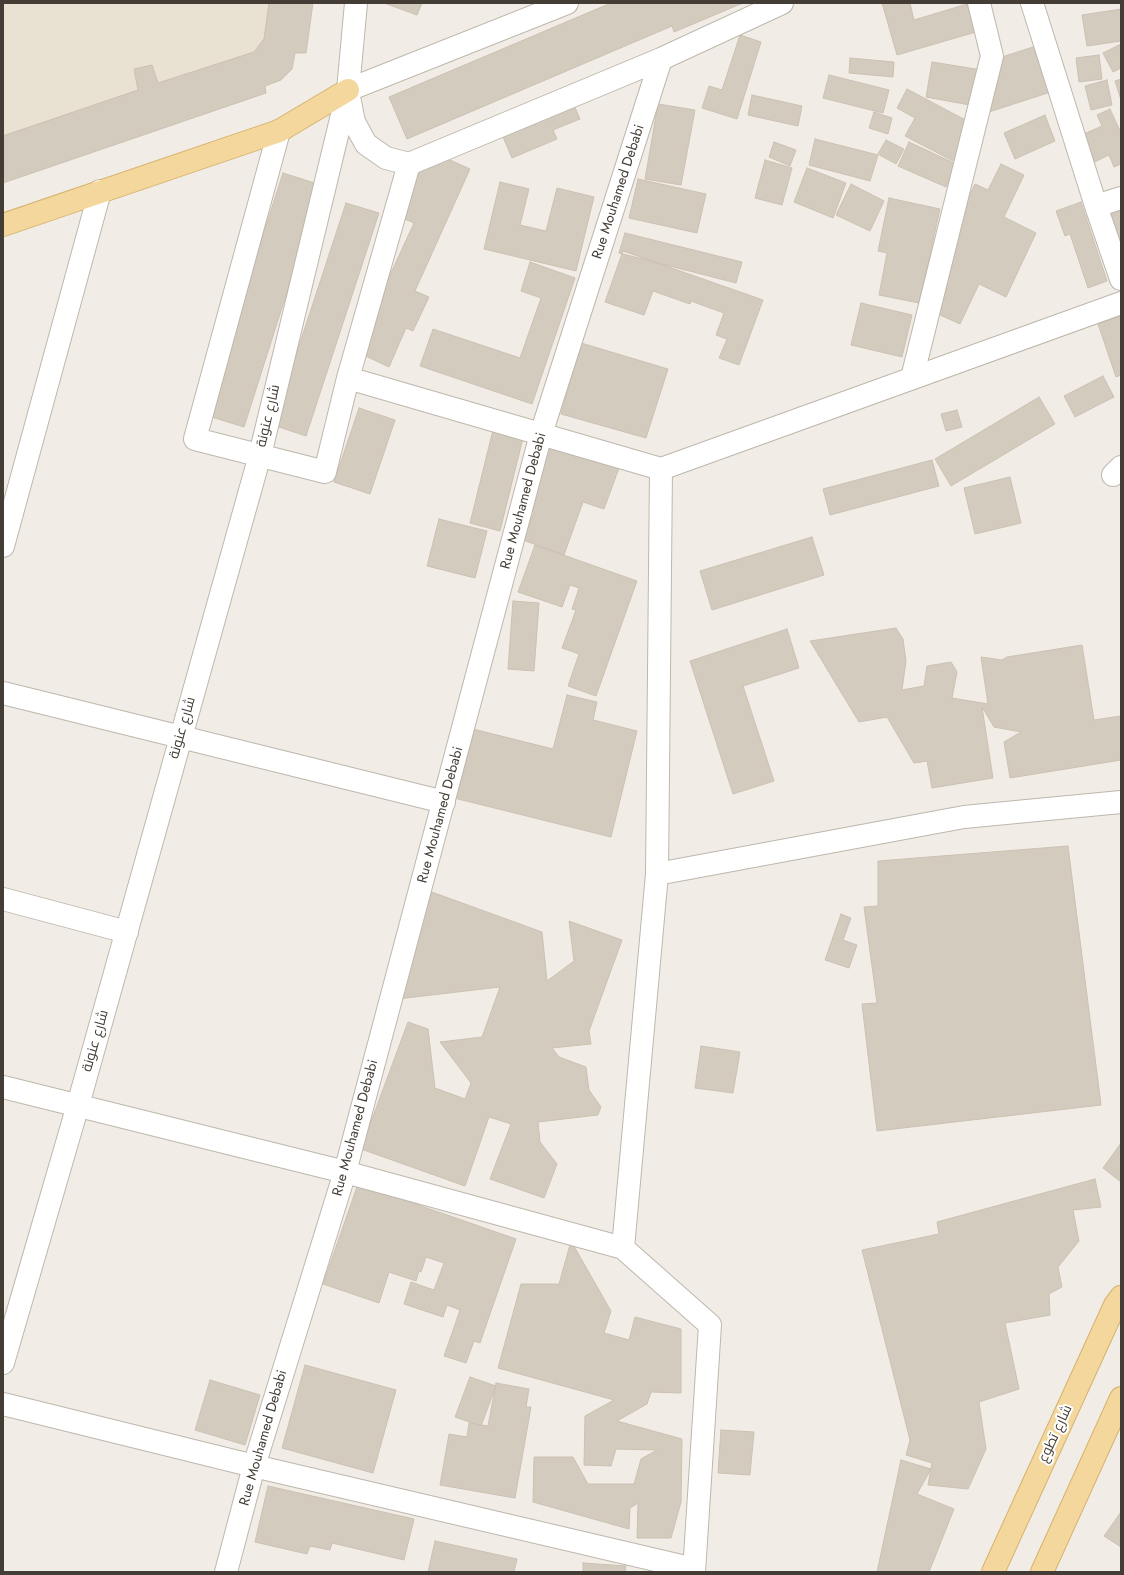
<!DOCTYPE html>
<meta charset="utf-8">
<style>
body{margin:0}
#map{position:relative;width:1124px;height:1575px;overflow:hidden;background:#f1ede6;font-family:Jost,sans-serif}
canvas{display:block}
.frame{position:absolute;inset:0;border:4px solid #433d36;pointer-events:none}
</style>
<div id="map">
<canvas width="1124" height="1575"></canvas>
<div class="frame"></div>
</div>
<script>
const c = document.querySelector('canvas').getContext('2d');
c.lineJoin = 'round';
function paint(path, color) { c.fillStyle = color; c.fill(path, 'evenodd'); }
const toPath = rows => new Path2D(rows.map(r => 'M' + r).join(''));
function strokePath(path, color, width, dash) { c.strokeStyle = color; c.lineWidth = width; c.lineCap = dash ? 'butt' : 'round'; c.setLineDash(dash || []); c.stroke(path); }
function drawText(font, color, halo, rows, align = 'center') {
  c.font = font + ' Jost,Cairo,sans-serif'; c.lineWidth = 4; c.setLineDash([]); c.textBaseline = 'middle'; c.strokeStyle = halo; c.fillStyle = color; for (const [text, x, y, turn = 0] of rows) {
    c.save(); c.translate(x, y); c.rotate((+turn || 0) * Math.PI / 180); c.textAlign = isNaN(turn) ? turn : align; if (halo) c.strokeText(text, 0, 0); c.fillText(text, 0, 0); c.restore();
  }
}
paint(toPath([
 [3,3,313,3,306,53,295,53,292,69,281,80,265,86,266,93,3,183]
]), '#e9e1d1');
const building = toPath([
 [269,3,313,3,306,53,295,53,292,69,281,80,265,86,266,93,3,183,3,136,138,90,134,69,152,65,158,83,254,52,264,39,269,3],
 [384,3,422,3,417,15,384,3],
 [611,3,743,3,674,32,672,26,407,139,389,97,611,3],
 [882,3,910,3,914,20,967,4,976,32,897,55,882,3],
 [1121,9,1121,41,1087,46,1082,15,1121,9],
 [740,35,761,42,737,119,702,108,709,86,722,90,740,35],
 [1045,43,1060,89,989,112,993,60,1045,43],
 [1121,44,1121,68,1113,72,1103,53,1121,44],
 [1099,55,1102,79,1079,82,1076,58,1099,55],
 [850,58,894,62,893,77,849,73,850,58],
 [932,62,982,70,975,106,926,97,932,62],
 [829,75,889,90,883,113,823,98,829,75],
 [1121,79,1121,100,1115,81,1121,79],
 [1107,80,1112,105,1091,110,1085,86,1107,80],
 [907,89,973,124,953,161,905,136,915,118,897,108,907,89],
 [752,95,802,106,798,126,748,115,752,95],
 [571,98,580,119,553,130,557,139,512,158,503,137,541,121,571,98],
 [658,104,695,110,681,185,645,179,658,104],
 [1110,109,1121,133,1121,164,1114,167,1109,155,1080,169,1068,141,1102,126,1097,115,1110,109],
 [874,112,892,118,888,134,869,128,874,112],
 [1045,115,1055,141,1015,159,1004,133,1045,115],
 [815,139,878,155,870,181,809,165,815,139],
 [886,140,904,149,896,164,878,154,886,140],
 [774,142,796,150,790,166,769,157,774,142],
 [909,142,956,164,946,187,898,166,909,142],
 [421,147,470,169,415,291,429,297,413,331,406,328,389,367,355,351,414,223,391,213,421,147],
 [765,160,792,168,782,205,755,198,765,160],
 [1001,164,1024,175,1004,217,1036,233,1006,297,979,284,960,324,918,305,975,184,988,190,1001,164],
 [807,168,846,183,833,218,794,202,807,168],
 [283,173,321,185,244,427,205,415,283,173],
 [638,179,706,194,697,233,629,218,638,179],
 [500,182,529,189,520,225,546,231,557,188,594,197,576,271,484,249,500,182],
 [851,184,884,201,870,231,836,215,851,184],
 [889,198,940,209,919,303,879,295,887,253,878,251,889,198],
 [1081,202,1107,281,1088,288,1070,234,1065,236,1056,211,1081,202],
 [346,203,379,213,306,436,273,425,346,203],
 [1121,207,1121,242,1110,247,1098,215,1121,207],
 [625,233,742,262,736,283,619,253,625,233],
 [623,251,763,300,739,365,719,358,727,339,716,335,724,313,691,301,690,304,653,291,644,315,605,302,623,251],
 [530,262,575,278,532,404,420,366,433,329,520,358,541,298,521,291,530,262],
 [861,303,912,315,902,357,851,345,861,303],
 [1121,316,1121,375,1116,377,1098,324,1121,316],
 [571,340,668,369,646,438,561,414,570,383,560,380,571,340],
 [1103,376,1114,397,1075,417,1064,396,1103,376],
 [1039,397,1055,424,951,486,935,459,1039,397],
 [359,408,395,420,370,494,334,482,359,408],
 [957,410,962,427,946,431,941,414,957,410],
 [494,426,524,434,500,531,470,523,494,426],
 [540,440,619,468,604,509,583,502,564,555,523,540,534,512,516,506,540,440],
 [932,460,939,486,830,515,823,489,932,460],
 [1010,477,1021,523,975,534,964,488,1010,477],
 [439,519,487,531,475,578,427,566,439,519],
 [812,537,824,575,712,610,700,571,812,537],
 [535,545,637,581,596,696,568,686,579,654,562,648,576,610,572,609,579,588,570,585,562,607,518,592,535,545],
 [513,601,539,603,534,671,508,669,513,601],
 [896,628,903,639,906,661,902,690,924,686,927,666,951,662,957,672,952,698,988,704,981,657,1002,660,1007,657,1082,645,1094,720,1121,716,1121,760,1010,778,1004,742,1021,732,994,727,982,707,993,778,932,788,927,761,914,763,887,717,859,722,810,641,896,628],
 [787,629,799,668,743,686,774,781,733,794,690,661,787,629],
 [567,695,597,702,593,720,637,731,611,837,446,796,473,729,553,749,567,695],
 [1068,846,1101,1105,877,1131,862,1004,877,1003,864,907,878,906,878,861,1068,846],
 [429,891,542,932,547,981,574,961,569,921,622,940,589,1031,591,1044,552,1048,559,1057,586,1067,589,1090,601,1107,598,1115,538,1122,540,1142,557,1164,544,1198,490,1179,511,1124,489,1117,465,1186,361,1149,408,1022,428,1029,435,1088,465,1099,471,1083,440,1042,482,1037,500,987,389,1000,429,891],
 [841,914,851,918,843,940,857,945,849,968,825,960,841,914],
 [701,1046,740,1052,733,1093,695,1088,701,1046],
 [1121,1143,1121,1182,1103,1168,1121,1143],
 [1095,1179,1101,1207,1073,1210,1079,1241,1058,1267,1062,1287,1049,1294,1050,1315,1005,1323,1019,1389,979,1402,986,1449,968,1489,928,1485,932,1463,906,1455,910,1440,862,1250,939,1234,937,1222,1095,1179],
 [358,1184,516,1239,480,1343,474,1341,466,1363,444,1356,460,1310,447,1305,443,1317,404,1304,411,1282,434,1290,444,1263,426,1257,421,1272,419,1271,416,1281,389,1272,379,1303,323,1284,358,1184],
 [571,1241,611,1311,604,1333,629,1340,635,1317,681,1329,681,1393,651,1392,647,1404,617,1421,682,1439,681,1502,671,1538,637,1538,638,1503,630,1508,629,1529,533,1502,534,1457,573,1457,588,1484,634,1484,641,1459,657,1450,616,1449,611,1466,584,1465,585,1416,614,1400,498,1368,521,1284,559,1284,571,1241],
 [305,1365,396,1390,373,1473,282,1448,305,1365],
 [470,1377,496,1386,481,1426,455,1417,470,1377],
 [210,1380,260,1395,245,1445,195,1430,210,1380],
 [496,1383,529,1389,526,1407,531,1407,515,1498,440,1485,449,1434,467,1437,469,1423,488,1426,496,1383],
 [721,1430,754,1432,750,1475,718,1473,721,1430],
 [901,1460,931,1469,917,1494,954,1509,929,1572,877,1572,901,1460],
 [268,1486,414,1519,404,1560,332,1543,330,1550,310,1546,307,1554,255,1542,268,1486],
 [1121,1512,1121,1547,1104,1536,1121,1512],
 [435,1541,517,1559,514,1572,428,1572,435,1541],
 [583,1563,626,1566,625,1572,583,1572,583,1563]
]);
paint(building, '#d4cbbf');
strokePath(building, '#cbc0b1', 1);
const minor = toPath([
 [1032,3,1096,206,1121,279],
 [348,90,567,3],
 [349,97,354,122,366,144,386,158,409,164,661,59,782,3],
 [279,131,195,439,325,472,348,378,409,164],
 [1096,206,1121,198],
 [348,378,661,469,1121,303],
 [912,378,992,56,979,3],
 [661,469,657,874,623,1248,710,1325,694,1572],
 [1113,475,1121,467],
 [3,546,100,191],
 [3,693,444,802],
 [657,874,964,817,1121,802],
 [3,899,127,932],
 [3,1087,345,1172,623,1248],
 [3,1363,78,1105,260,455,348,90,356,3],
 [3,1404,254,1466,694,1569],
 [226,1572,254,1466,345,1172,541,434,661,59]
]);
const major = toPath([
 [3,225,279,131,348,90],
 [993,1572,1115,1305,1121,1297],
 [1042,1572,1121,1398]
]);
strokePath(minor, '#beb7ac', 24);
strokePath(major, '#d6b26e', 24);
strokePath(minor, '#fff', 22);
strokePath(major, '#f3d79c', 22);
drawText('14px', '#433d36', '#fff', [
 ["Rue Mouhamed Debabi",619,192,-72],
 ["شارع عنونة",269,416,-77],
 ["Rue Mouhamed Debabi",524,501,-75],
 ["شارع عنونة",183,728,-74],
 ["Rue Mouhamed Debabi",441,815,-75],
 ["شارع عنونة",96,1041,-74],
 ["Rue Mouhamed Debabi",356,1128,-75],
 ["شارع تطوع",1056,1434,-65],
 ["Rue Mouhamed Debabi",264,1438,-74]
]);
</script>
